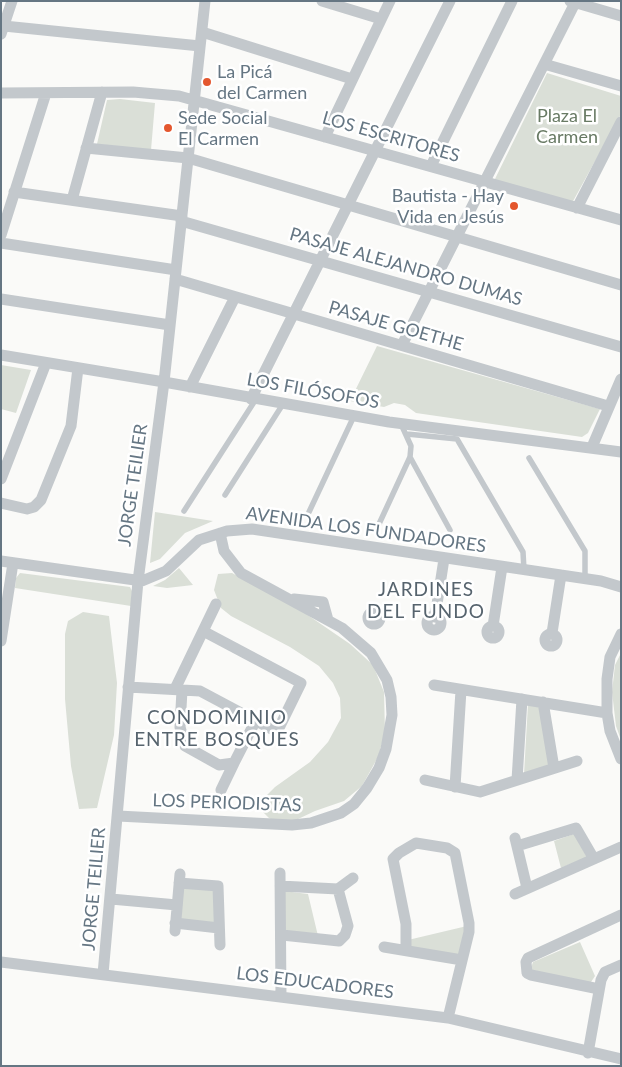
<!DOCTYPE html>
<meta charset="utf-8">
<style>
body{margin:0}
#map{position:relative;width:622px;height:1067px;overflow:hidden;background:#fafaf8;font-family:Lato,sans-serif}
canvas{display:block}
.frame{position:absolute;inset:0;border:2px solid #657683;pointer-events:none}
</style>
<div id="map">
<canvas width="622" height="1067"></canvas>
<div class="frame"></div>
</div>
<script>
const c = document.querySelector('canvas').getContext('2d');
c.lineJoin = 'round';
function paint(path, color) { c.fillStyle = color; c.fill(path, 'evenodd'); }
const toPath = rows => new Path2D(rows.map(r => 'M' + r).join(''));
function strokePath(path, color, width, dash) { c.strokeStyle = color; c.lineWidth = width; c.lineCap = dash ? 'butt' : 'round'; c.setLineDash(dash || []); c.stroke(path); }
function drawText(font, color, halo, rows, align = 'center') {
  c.font = font + ' Lato,sans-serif'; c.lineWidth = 5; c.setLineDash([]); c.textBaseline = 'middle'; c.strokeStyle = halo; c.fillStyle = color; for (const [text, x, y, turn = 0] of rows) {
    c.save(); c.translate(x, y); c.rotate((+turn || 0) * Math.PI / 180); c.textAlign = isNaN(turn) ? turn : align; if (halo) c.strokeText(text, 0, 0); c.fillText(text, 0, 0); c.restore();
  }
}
paint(toPath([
 [547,73,621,96,621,114,572,203,494,181],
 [120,99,155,103,151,150,97,144,107,100],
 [377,346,600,409,588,433,582,437,416,413,405,405,394,403,384,407,350,401],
 [1,365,31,370,16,413,1,409],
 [155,512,181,516,213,521,185,533,160,559,150,563],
 [179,568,193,585,167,588,153,586,165,580],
 [20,573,130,587,132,591,131,606,15,588,16,578],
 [232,573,296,607,350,644,373,665,384,692,385,733,378,757,362,786,344,801,315,811,296,820,274,821,269,818,262,811,262,800,275,787,310,762,328,742,341,718,340,698,333,683,319,666,290,647,231,616,221,608,214,590,218,574],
 [83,612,109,616,117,683,114,735,97,808,79,809,71,766,65,699,65,634,68,621],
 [621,653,621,740,616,726,612,692,615,665],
 [528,704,539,705,549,767,524,774],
 [574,834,587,857,561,868,554,841],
 [183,888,214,889,215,924,181,920],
 [284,891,308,894,318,936,284,932],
 [467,926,460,958,408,949,408,940],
 [580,942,595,976,589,985,530,971,533,962]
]), '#dadfd7');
strokePath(toPath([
 [407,434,457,439,523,552,524,570],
 [410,457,450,530],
 [529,458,585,551,585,578],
 [225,495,283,404],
 [184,511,256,399],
 [309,512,354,416],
 [379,524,410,457,411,446,401,424]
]), '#c3c8cc', 5.5);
strokePath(toPath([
 [322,1,381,19],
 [570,1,621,16],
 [4,26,200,46],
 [202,32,352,79],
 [1,34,12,1],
 [544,64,621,86],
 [1,93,133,92,179,96,621,220],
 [325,137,390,1],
 [86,148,188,158,621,285],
 [431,166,512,1],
 [14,192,182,216],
 [72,200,102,92],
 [577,208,621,122],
 [181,221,621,347],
 [1,235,46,93],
 [1,243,176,270],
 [175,279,608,406],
 [1,299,170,325],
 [402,345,575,3],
 [1,355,164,382,389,422,621,452],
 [190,387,235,297],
 [251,399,450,1],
 [592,447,621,379],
 [1,479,46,363],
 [1,503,27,509,34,507,41,500,71,426,78,368],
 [1,561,142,581,166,571,199,540,227,531,252,529,601,581,621,587],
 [294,599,323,602,328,620],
 '368 618a6 6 0 1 1 12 0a6 6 0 1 1-12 0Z',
 '427 623a7 7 0 1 1 14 0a7 7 0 1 1-14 0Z',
 [435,617,444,559],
 '487 632a6 6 0 1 1 12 0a6 6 0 1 1-12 0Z',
 [493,626,502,567],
 [552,633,561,575],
 '545 640a6 6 0 1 1 12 0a6 6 0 1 1-12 0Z',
 [621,634,610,657,607,679,607,713,610,731,621,759],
 [1,641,13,563],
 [434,685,607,713],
 [128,687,200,691,277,732,301,683,203,631],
 [175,689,216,604],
 [182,690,180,727,185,746,219,765,234,763,256,720],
 [543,702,554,768],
 [425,780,480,792,577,761],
 [517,780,522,699],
 [455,787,461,690],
 [221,790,234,763],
 [118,816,292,825,311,823,341,813,354,804,367,788,379,768,386,749,392,715,391,697,387,680,371,653,342,628,241,573,224,551,220,533],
 [515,838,527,888],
 [517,846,576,828,594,859],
 [280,873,281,997],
 [179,883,218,886,220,945],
 [280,886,338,889,353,878],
 [515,894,621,847],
 [111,899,177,905],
 [175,923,219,928],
 [175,931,180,874],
 [282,935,339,941,345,935,348,926,338,889],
 [384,947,462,960],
 [406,950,406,924,393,859,399,853,416,843,447,848,455,853,469,923,469,932,448,1018],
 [1,962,448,1018,621,1059],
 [103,974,138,581,164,382,205,1],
 [599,989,531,975,527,973,526,962,528,958,621,915],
 [588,1053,601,980,605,972,621,965]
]), '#c3c8cc', 11);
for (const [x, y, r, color] of [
 [207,82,5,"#e4572e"],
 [168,128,5,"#e4572e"],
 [514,206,5,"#e4572e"]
]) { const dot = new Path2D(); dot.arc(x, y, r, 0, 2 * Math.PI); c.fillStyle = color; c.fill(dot); strokePath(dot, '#fff', 2); }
drawText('18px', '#657683', '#fff', [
 ["La Picá",217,72],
 ["del Carmen",217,93],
 ["Sede Social",178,118],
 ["El Carmen",178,139],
 ["Bautista - Hay",504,196,"right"],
 ["Vida en Jesús",504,217,"right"]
], 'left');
drawText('18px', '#687a64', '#fff', [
 ["Plaza El",567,116],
 ["Carmen",567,137]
]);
drawText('18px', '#657683', '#fff', [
 ["LOS ESCRITORES",391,137,16],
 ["PASAJE ALEJANDRO DUMAS",406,267,16],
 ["PASAJE GOETHE",396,326,16],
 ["LOS FILÓSOFOS",313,391,10],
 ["JORGE TEILIER",133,485,-82],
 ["AVENIDA LOS FUNDADORES",366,530,8],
 ["LOS PERIODISTAS",227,803,2],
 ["JORGE TEILIER",94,889,-85],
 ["LOS EDUCADORES",315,983,7]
]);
c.letterSpacing = '1px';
drawText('19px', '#57646e', '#fff', [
 ["JARDINES",426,590],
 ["DEL FUNDO",426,612],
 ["CONDOMINIO",217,718],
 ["ENTRE BOSQUES",217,740]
]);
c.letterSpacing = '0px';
</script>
